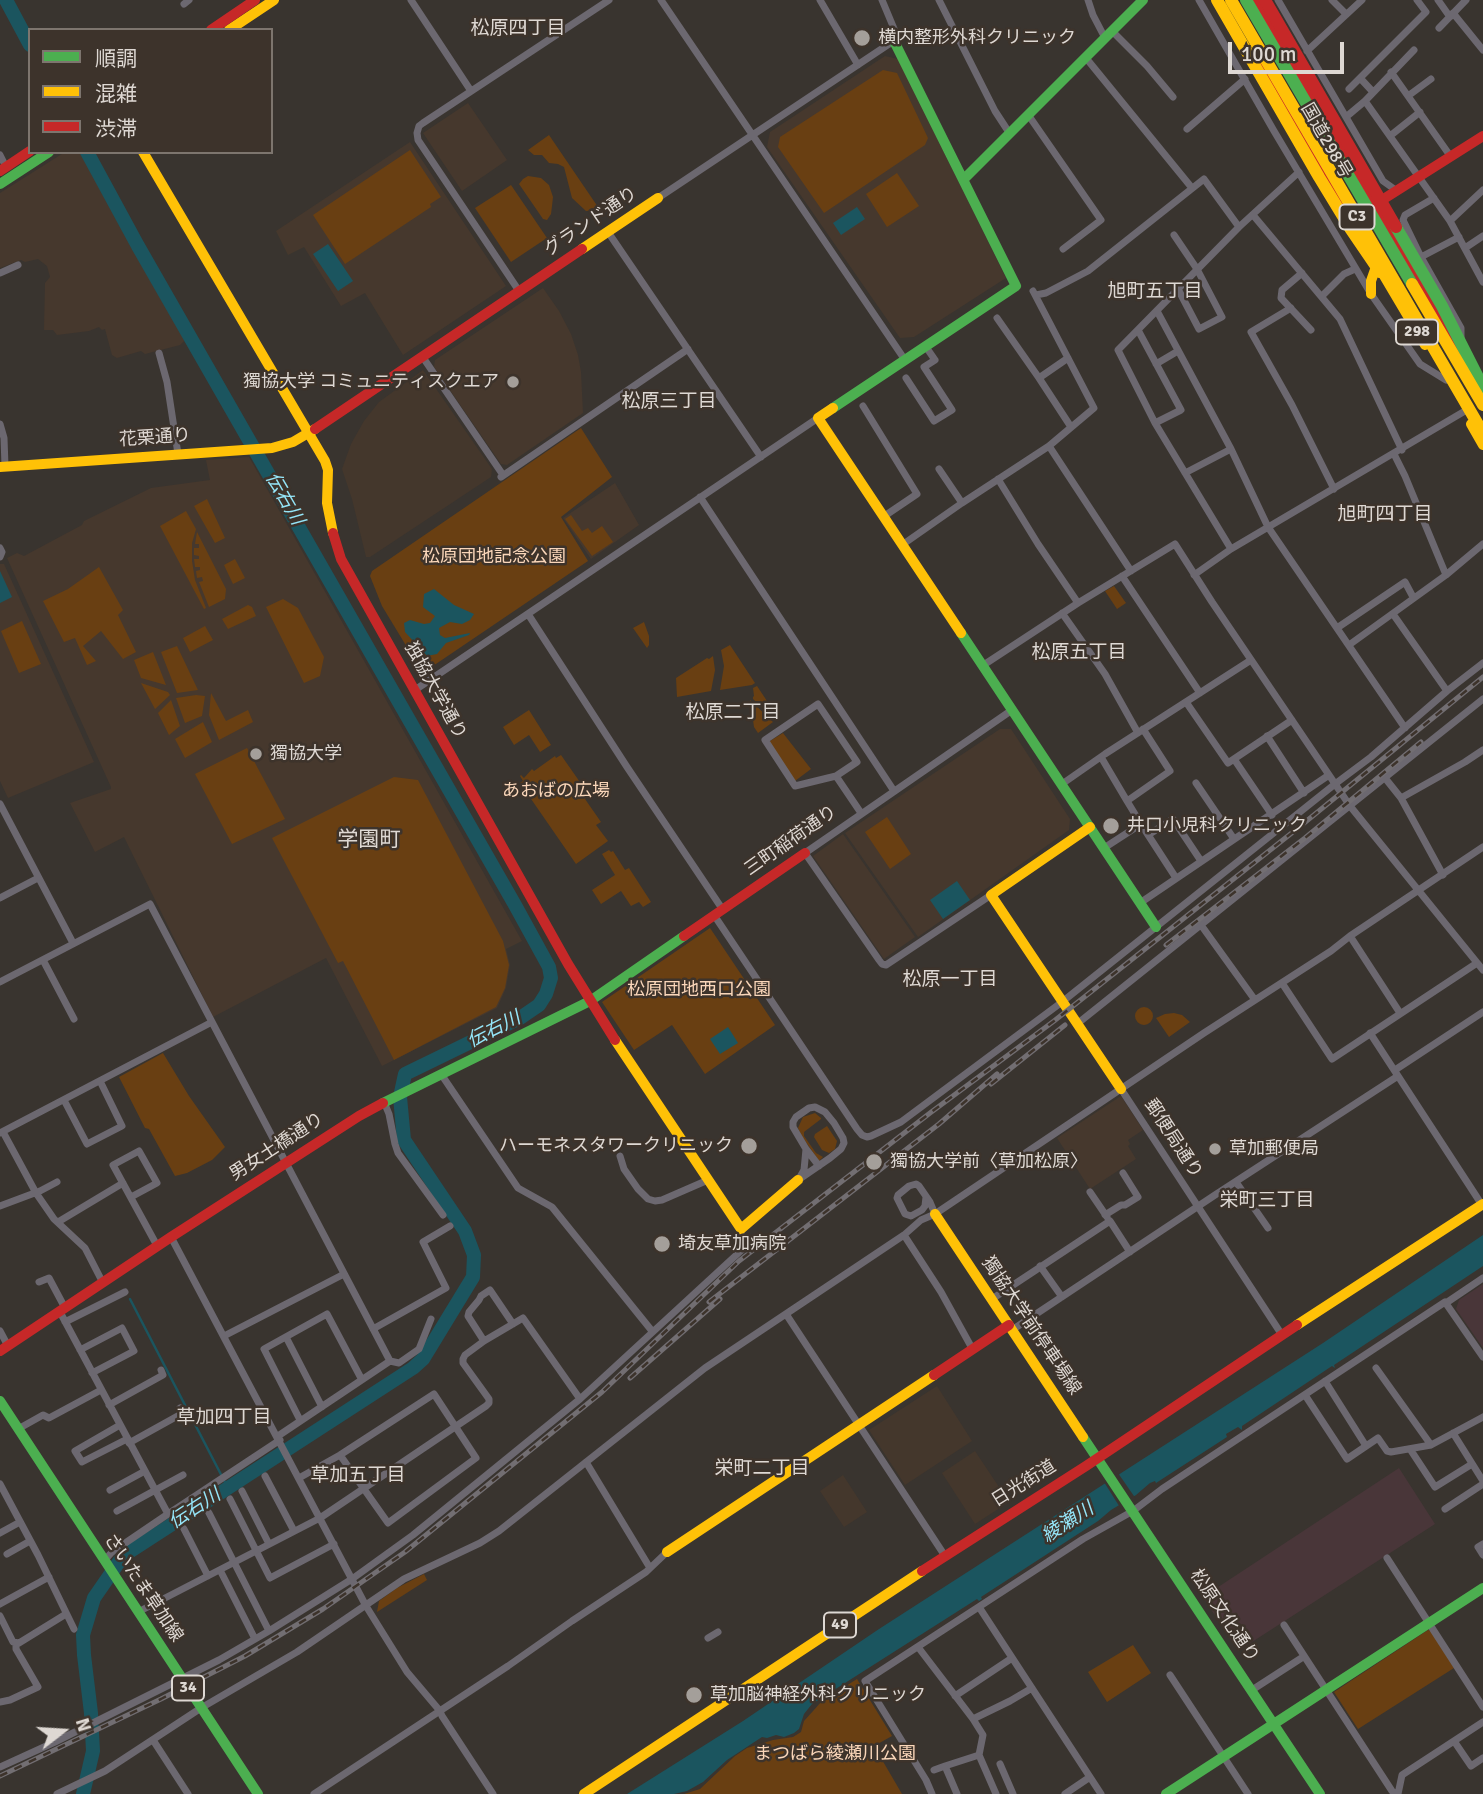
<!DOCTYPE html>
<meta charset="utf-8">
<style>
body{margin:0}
#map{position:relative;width:1483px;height:1794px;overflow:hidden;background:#39342f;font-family:Signika,"Noto Sans JP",sans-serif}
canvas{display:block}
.legend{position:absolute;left:28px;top:28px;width:245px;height:126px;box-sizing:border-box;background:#3d332b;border:2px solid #7d756e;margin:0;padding:9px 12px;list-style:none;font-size:21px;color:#ded8d3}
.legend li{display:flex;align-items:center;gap:14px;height:35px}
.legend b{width:35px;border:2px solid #7d756e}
.north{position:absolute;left:28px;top:1696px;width:70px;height:70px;-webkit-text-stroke:5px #3d332b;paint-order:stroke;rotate:73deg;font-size:19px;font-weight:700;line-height:28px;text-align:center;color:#ded8d3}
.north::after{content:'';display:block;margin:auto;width:24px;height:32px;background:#ded8d3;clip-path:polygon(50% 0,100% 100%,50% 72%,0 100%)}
.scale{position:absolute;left:1228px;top:42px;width:116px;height:32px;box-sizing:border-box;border:4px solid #ded8d3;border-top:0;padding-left:9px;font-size:21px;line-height:24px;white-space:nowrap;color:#ded8d3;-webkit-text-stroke:5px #3d332b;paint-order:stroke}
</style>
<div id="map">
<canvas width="1483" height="1794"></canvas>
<ul class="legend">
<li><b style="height:9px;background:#4caf50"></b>順調</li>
<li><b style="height:9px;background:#ffc107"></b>混雑</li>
<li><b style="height:9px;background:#c62828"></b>渋滞</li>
</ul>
<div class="north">N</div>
<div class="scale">100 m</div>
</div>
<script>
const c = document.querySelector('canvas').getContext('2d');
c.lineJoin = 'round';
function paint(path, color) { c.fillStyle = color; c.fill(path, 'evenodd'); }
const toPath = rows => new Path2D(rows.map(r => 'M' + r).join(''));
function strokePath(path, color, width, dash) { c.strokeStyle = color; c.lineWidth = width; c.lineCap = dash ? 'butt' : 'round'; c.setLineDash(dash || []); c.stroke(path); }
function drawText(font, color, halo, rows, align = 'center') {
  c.font = font + ' Signika,"Noto Sans JP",sans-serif'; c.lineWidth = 5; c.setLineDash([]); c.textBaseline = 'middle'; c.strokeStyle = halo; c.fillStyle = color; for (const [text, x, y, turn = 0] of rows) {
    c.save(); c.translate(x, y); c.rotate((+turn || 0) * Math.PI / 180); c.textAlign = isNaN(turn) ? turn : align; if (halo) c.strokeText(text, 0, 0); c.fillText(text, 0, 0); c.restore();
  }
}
paint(toPath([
 [423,370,492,469,491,477,370,557,366,557,352,499,342,469,351,444,364,421,379,402],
 [937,1386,972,1441,905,1485,869,1430],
 [975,1451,1009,1502,975,1524,942,1473],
 [843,1475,867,1512,844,1527,820,1491]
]), '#44372c');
paint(toPath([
 [1483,1284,1483,1348,1456,1309,1459,1300],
 [1399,1468,1435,1524,1238,1651,1203,1597]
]), '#493639');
paint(toPath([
 [885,56,898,59,1006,278,914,337,900,338,767,147,770,132],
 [468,103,507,160,462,191,423,133],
 [410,142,506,286,403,355,365,293,341,306,304,247,288,255,276,231],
 [65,152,81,152,185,340,180,345,145,354,141,351,117,358,112,355,105,329,102,330,99,327,89,331,57,335,53,330,44,330,45,283,50,277,47,266,38,259,25,262,21,260,0,268,0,193],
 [543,288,559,311,571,334,578,355,581,372,583,413,507,465,501,464,434,367,435,360],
 [249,457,522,941,506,949,510,965,506,988,497,1008,382,1066,326,958,213,1017,124,837,95,852,70,803,111,789,111,787,7,558,17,553,24,556,82,525,84,521,151,488,210,480,206,460],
 [615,483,639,525,591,559,563,518],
 [0,564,4,564,94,762,8,798,0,781],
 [1000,729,1011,729,1070,819,1069,830,918,937,845,833],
 [843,834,915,937,884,959,813,856],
 [1121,1096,1143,1130,1128,1140,1130,1144,1128,1146,1136,1159,1090,1189,1057,1138]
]), '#46382d');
paint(toPath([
 [883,70,897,73,928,138,925,145,824,213,778,147,780,137],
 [549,135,600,210,586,211,572,198,564,167,558,164,549,163,542,155,534,155,528,150],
 [410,150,441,197,430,204,431,207,345,264,313,215],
 [897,173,919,206,887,227,866,194],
 [528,176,541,178,549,185,553,197,552,206,551,214,547,220,543,219,519,184,523,179],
 [511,185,547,238,511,262,475,208],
 [581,428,612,477,561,517,588,561,430,668,419,667,382,606,370,576,372,571],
 [207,499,225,538,215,543,194,506],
 [186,511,196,529,192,543,192,561,195,580,206,608,204,609,160,526],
 [571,515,582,531,588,528,592,533,602,526,613,542,592,556,565,519],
 [197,532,226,589,225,599,209,607,199,582,203,581,202,577,197,578,196,571,200,570,200,567,195,567,194,559,199,559,199,556,194,555,194,548,199,548,199,544,195,544],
 [235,559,245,578,233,584,224,565],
 [99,567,123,610,118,615,136,652,123,659,101,631,83,646,96,661,87,665,75,638,64,642,43,601,68,589],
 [1114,586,1126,603,1117,609,1105,591],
 [283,599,298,608,324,657,320,676,304,683,266,607],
 [248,605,252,607,256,616,228,629,222,619],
 [22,621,41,664,19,673,1,631],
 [644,622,649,636,649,645,647,648,633,628],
 [205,626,213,640,190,652,183,638],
 [730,645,755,683,752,685,720,690,724,666,721,650],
 [177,646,198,690,177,693,161,652],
 [153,652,166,685,141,678,134,660],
 [713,656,715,670,711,691,677,697,676,678,707,658,709,659],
 [141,683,168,692,170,695,155,709],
 [757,686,779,719,776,721,753,699,753,697,754,696,753,688],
 [211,693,226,721,248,710,253,722,219,740,209,715],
 [196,695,205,696,202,716,185,723,176,698],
 [171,700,180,726,169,735,158,713],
 [750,700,773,722,758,733,754,727],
 [529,710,551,745,540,752,529,735,514,745,503,727],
 [203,722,212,742,185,758,175,739],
 [783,733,811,769,795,781,770,744,770,741],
 [247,748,285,819,232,844,195,774],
 [561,755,589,795,585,799,601,822,596,825,608,841,576,864,520,783,523,781,520,776,521,775,524,778,532,769,534,771,555,756,556,758],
 [394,777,418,780,503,941,509,965,505,988,496,1007,394,1060,343,961,338,963,272,838],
 [887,817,911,854,890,869,865,832],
 [609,850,611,852,613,851,625,870,629,868,651,902,643,907,639,902,631,906,621,891,601,904,592,890,615,875,602,854],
 [710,928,775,1025,705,1074,672,1025,634,1050,602,1002],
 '1135 1016a9 9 0 1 1 18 0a9 9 0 1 1-18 0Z',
 [1174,1013,1182,1015,1190,1022,1169,1037,1156,1018,1165,1014],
 [163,1053,189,1096,225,1147,212,1160,187,1173,175,1176,149,1129,145,1128,119,1077],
 [815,1113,821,1118,821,1119,804,1132,804,1136,816,1153,823,1157,819,1161,801,1135,798,1128,803,1117],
 [827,1126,837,1141,835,1149,829,1153,822,1150,814,1137,815,1134],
 [424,1574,427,1580,377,1612,379,1601,397,1588],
 [1428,1630,1431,1631,1454,1668,1358,1729,1334,1692],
 [1133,1645,1151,1673,1107,1702,1088,1672],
 [857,1679,892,1736,874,1746,902,1794,684,1794,700,1789,735,1756,747,1748,773,1740,793,1737,801,1732,804,1721,822,1701]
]), '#693f12');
paint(toPath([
 [857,207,865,219,841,235,833,223],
 [328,244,353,281,338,291,313,254],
 [0,571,12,597,0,603],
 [434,589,454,605,474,614,470,620,462,624,450,622,439,628,440,635,445,638,470,633,469,635,446,643,437,654,427,656,405,632,404,623,410,620,424,624,430,623,435,616,423,607,424,594],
 [957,881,970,900,943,919,930,900],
 [728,1027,738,1043,720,1054,710,1039],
 [1483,1235,1483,1266,1334,1365,1335,1368,1332,1366,1242,1426,1242,1430,1238,1427,1226,1434,1227,1437,1156,1483,1155,1481,1150,1483,1136,1495,1111,1510,1098,1521,981,1597,982,1599,979,1601,977,1599,812,1704,804,1714,799,1729,794,1733,784,1737,776,1735,767,1738,762,1737,727,1760,703,1782,687,1791,674,1794,627,1794,743,1721,879,1629,1323,1343]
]), '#1b555f');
paint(toPath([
 [1118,1473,1136,1499,1121,1509,1104,1482]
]), '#39342f');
strokePath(toPath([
 [130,1299,228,1488]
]), '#1b555f', 2.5);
strokePath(toPath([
 [6,0,30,45],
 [83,1794,93,1751,91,1713,84,1655,83,1635,94,1598,123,1556,413,1368,423,1359,473,1277,474,1255,465,1231,404,1140,400,1097,405,1074,520,1018,539,1005,546,994,551,978,549,967,515,905,138,246,87,152]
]), '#1b555f', 14);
strokePath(toPath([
 [411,0,471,91],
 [661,0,905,360],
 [820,0,858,65],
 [939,0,995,111,1010,134],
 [1088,0,1093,15,1105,38],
 [1199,0,1274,131,1371,294,1420,364,1446,380],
 [1278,0,1383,181,1397,191],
 [1332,0,1346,14],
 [1438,0,1450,17],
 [184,4,189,0],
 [1453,13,1483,50],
 [1439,28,1466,0],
 [1112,31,1147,66,1173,97],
 [1307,51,1362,0],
 [1086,58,1192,188],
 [1391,72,1451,157],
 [1360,78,1373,92],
 [1349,89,1426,12,1417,0],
 [1408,96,1431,79],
 [1365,101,1450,221,1483,282],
 [1029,116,1101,220,1063,249],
 [1346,117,1365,101,1414,50],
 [1187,129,1245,79],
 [1390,136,1420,112],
 [0,155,6,167],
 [658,198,889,44,895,43,895,31,882,0],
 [1434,198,1405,215,1403,220,1421,257,1459,237],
 [1253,215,1340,319,1402,450],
 [1450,221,1483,190],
 [608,232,761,457],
 [1174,235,1197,269,1222,317,1199,329,1178,289],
 [1465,248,1483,236],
 [1413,254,1421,257,1461,328,1461,338],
 [0,273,18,265],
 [1302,273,1282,290,1281,298,1311,330],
 [519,291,418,140,417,133,419,126,423,123,609,0],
 [1036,295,1046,293,1088,271,1204,179,1239,227],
 [1322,296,1344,274,1355,269],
 [1291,308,1251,332,1292,405,1334,489],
 [1157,311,1231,449,1268,527,1405,728],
 [997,318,1039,378],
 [1138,330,1181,410,1155,423],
 [159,353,167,382,178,454],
 [422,356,503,475],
 [1068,358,1039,378,1071,427],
 [1156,364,1178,351],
 [906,378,934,421,952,410,924,367,935,360,926,347],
 [863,406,917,494,883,517],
 [0,424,4,438,5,466],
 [1049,446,1131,571],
 [1394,454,1405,476,1446,575],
 [939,469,962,503],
 [1185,473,1231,449],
 [501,477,688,349],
 [998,479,1038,544,1078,603],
 [700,497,894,791],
 [902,545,962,503,1049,446,1094,408,1033,291],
 [0,548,2,552,0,557],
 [1231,549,1155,423,1118,350,1239,227,1299,172],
 [1194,575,1231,549,1470,408],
 [1122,576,1200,693],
 [1062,613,1105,674,1138,733],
 [528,614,627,767,723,910],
 [1393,614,1447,691],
 [1337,628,1405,582,1413,597],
 [1349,645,1446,575,1483,544],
 [982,666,1078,603,1175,544,1212,602,1350,806,1483,970],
 [415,690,818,418],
 [1186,702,1228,763,1292,720],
 [1267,736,1304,793],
 [1101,757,1127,801],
 [1234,759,1272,815],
 [836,776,795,786,765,740,818,704,857,762,836,776,861,813],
 [1385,778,1401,798,1443,875],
 [1196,783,1234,839],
 [1062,784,1105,754,1251,660],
 [1401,798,1465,762,1483,750],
 [0,804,73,943],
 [1141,824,1176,878],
 [1148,835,1173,819,1201,861],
 [1104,848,1141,824,1127,801,1170,771,1143,729],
 [991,895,886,965,882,964,879,960,805,853,1012,710],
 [0,898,38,878],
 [1140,903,1329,775],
 [714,915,857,1129,862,1135,867,1137,871,1136,901,1122,1062,1002,1335,784,1371,757,1447,691,1483,663],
 [1201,925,1255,1000],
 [1350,936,1400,1013],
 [43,960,74,1019],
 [0,982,150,904,390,1361,278,1436],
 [1282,983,1332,1059,1477,963],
 [1077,1024,1483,699],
 [1370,1033,1482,1205],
 [1395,1070,1483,1012],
 [441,1074,518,1188,552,1207,652,1331],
 [1121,1089,1282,1335],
 [64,1100,87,1144,122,1126,100,1081],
 [384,1102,389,1114,395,1144,398,1153,443,1215],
 [3,1132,36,1193,54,1219,85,1248,103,1283],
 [0,1133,212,1022],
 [620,1156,624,1169,638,1189,648,1199,655,1201,662,1200,708,1180],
 [800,1177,804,1170,806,1149],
 [798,1180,830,1158,841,1149,844,1143,843,1138,834,1123,825,1112,815,1107,809,1108,796,1117,793,1122,793,1127,806,1149,819,1166],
 [1236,1182,1268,1228],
 [1090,1192,1107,1217],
 [131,1197,157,1183,139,1151,113,1165,155,1242,157,1246],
 [926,1197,925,1206,922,1210,911,1216,905,1214,897,1198,898,1195,909,1186,916,1184,919,1186,930,1202,935,1214],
 [0,1206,40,1191,57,1182],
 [1105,1215,1121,1205,1125,1205,1138,1197,1123,1173],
 [58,1222,123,1183],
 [904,1235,941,1292,973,1350],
 [171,1237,366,1606,407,1672,440,1711,442,1716,493,1794],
 [1040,1266,1062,1297],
 [39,1282,49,1278,65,1308],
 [992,1299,1110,1221,1130,1252],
 [1446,1303,1483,1278],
 [60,1312,168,1514,280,1440],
 [786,1314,945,1556],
 [65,1322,125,1292],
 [373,1329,446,1288,423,1242,450,1226],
 [1012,1330,1215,1195,1398,1076],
 [0,1331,8,1346],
 [224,1336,344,1274],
 [286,1337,322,1407],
 [484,1341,468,1316,469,1312,479,1300,481,1296,490,1290,513,1324],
 [80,1350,122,1328,134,1351,92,1373],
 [390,1361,399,1363,419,1349,431,1319],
 [1376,1368,1431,1445],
 [1325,1381,1366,1446],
 [1305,1395,1347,1459,1378,1438,1387,1451,1391,1452,1431,1445,1483,1417],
 [109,1405,163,1375,161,1370],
 [300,1420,264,1349,327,1314,362,1380],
 [120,1425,75,1451,82,1462,127,1439],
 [18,1429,43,1415,49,1418,101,1390],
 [1453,1433,1483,1481],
 [129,1443,183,1413,180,1408],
 [1410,1449,1435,1487,1472,1464],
 [586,1462,650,1568],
 [265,1476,294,1531],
 [299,1478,340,1455,434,1394,476,1458,388,1523,340,1455],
 [0,1484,38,1555,74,1629],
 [110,1490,145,1471],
 [242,1491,269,1544],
 [230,1499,270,1578,334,1544],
 [1445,1509,1483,1484],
 [117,1511,183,1475],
 [209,1513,269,1631],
 [184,1529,208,1576],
 [0,1533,20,1522],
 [1483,1544,1478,1547,1483,1555],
 [7,1554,30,1541],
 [1387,1558,1483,1707],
 [104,1561,112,1552,168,1514],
 [220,1570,255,1639],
 [0,1604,49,1577],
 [979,1607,1101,1794],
 [138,1612,320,1518,486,1406,489,1403,489,1399,463,1363,463,1359,465,1355,484,1341,523,1318,580,1399],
 [0,1616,13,1642,19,1643,66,1614],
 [1284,1625,1392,1791,1396,1794],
 [708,1638,718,1632],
 [918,1647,973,1719,983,1735,979,1755,996,1794],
 [1170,1675,1248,1794],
 [1252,1690,1303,1657],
 [955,1696,1012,1658],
 [0,1702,10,1700,38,1687,16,1649,16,1643],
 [973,1719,1010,1701,1032,1688],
 [153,1740,188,1794],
 [1454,1741,1471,1766,1483,1758],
 [1000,1764,1013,1794],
 [945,1766,979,1755],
 [0,1767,55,1742,219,1660,269,1631,352,1579,413,1535,580,1399,745,1247,741,1238,741,1229],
 [934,1770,945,1766,957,1794],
 [57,1794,105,1771,201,1708,297,1652,404,1579,480,1543,499,1531,705,1368,904,1235,921,1220,935,1214,1204,1033,1331,951,1350,936,1483,847],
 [314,1794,508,1666,572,1621,646,1572,667,1552],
 [932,1794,926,1780,865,1681,1083,1539,1133,1511,1162,1489,1445,1302,1483,1357],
 [1065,1794,1090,1777],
 [1398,1794,1402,1775,1483,1722]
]), '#6c6870', 7);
strokePath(toPath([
 [964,179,1143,0],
 [0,184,49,152],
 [833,408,1016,286,895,43],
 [961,633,1156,927],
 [383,1103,590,1001,684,936],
 [0,1401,258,1794],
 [1083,1437,1320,1794],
 [1166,1794,1483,1588]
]), '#4caf50', 10);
strokePath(toPath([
 [229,30,274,0],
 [143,152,325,461,328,470,327,503,333,533],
 [582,249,658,198],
 [1377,264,1425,345],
 [1371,294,1371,281,1377,264],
 [833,408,818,418,961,633],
 [1471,424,1483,445],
 [0,467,272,448,293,442,315,429],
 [1090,827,991,895,1121,1089],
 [615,1040,741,1229,798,1180],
 [935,1214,1083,1437],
 [1297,1325,1483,1204],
 [667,1552,934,1375],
 [584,1794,922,1571]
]), '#ffc107', 10);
strokePath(toPath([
 [1254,0,1462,357],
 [211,30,255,0],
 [1261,65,1343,206],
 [0,171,30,151],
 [1352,219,1483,136],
 [315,429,582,249],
 [333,533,341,559,568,964,615,1040],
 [684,936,805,853],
 [0,1351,171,1237,359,1116,383,1103],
 [934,1375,1009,1325],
 [922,1571,1086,1466,1297,1325]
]), '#c62828', 10);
const rail = toPath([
 [1166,945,1305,838,1421,742],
 [991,1084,1065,1025],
 [709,1302,939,1124,997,1074],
 [630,1378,720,1299],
 [0,1776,161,1699,245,1656,323,1609,405,1552,602,1392,739,1261,930,1113,1054,1021,1298,828,1483,677]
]);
strokePath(rail, '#726e72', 5);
strokePath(rail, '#3d332b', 2.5, [8]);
strokePath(toPath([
 [1246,0,1412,284],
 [1396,227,1442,306,1483,387]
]), '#4caf50', 12);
strokePath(toPath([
 [1217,0,1319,177,1350,228,1380,272],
 [1231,0,1483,433],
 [1412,284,1483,405]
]), '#ffc107', 12);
strokePath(toPath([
 [1265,0,1396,227]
]), '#c62828', 12);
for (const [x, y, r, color] of [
 [862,38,9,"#a49f9a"],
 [513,382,7,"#a49f9a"],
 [256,754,7,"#a49f9a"],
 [1111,826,9,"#a49f9a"],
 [749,1146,9,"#a49f9a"],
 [1215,1149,7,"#a49f9a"],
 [874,1162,9,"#a49f9a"],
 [662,1244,9,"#a49f9a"],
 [694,1695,9,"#a49f9a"]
]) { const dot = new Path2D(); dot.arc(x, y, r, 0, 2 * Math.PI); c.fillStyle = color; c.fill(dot); strokePath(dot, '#3d332b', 2.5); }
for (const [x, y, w] of [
 [1357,217,35],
 [1417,332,42],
 [840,1625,32],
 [188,1688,32]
]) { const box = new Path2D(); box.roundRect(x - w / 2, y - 12.5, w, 25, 5); c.fillStyle = '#3d332b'; c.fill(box); strokePath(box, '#ded8d3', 2); }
drawText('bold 16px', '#ded8d3', null, [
 ["C3",1357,217],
 ["298",1417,332],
 ["49",840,1625],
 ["34",188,1688]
]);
drawText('18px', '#ded8d3', '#3d332b', [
 ["横内整形外科クリニック",878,38],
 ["獨協大学 コミュニティスクエア",499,382,"right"],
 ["獨協大学",270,754],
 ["井口小児科クリニック",1127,826],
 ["ハーモネスタワークリニック",733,1146,"right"],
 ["草加郵便局",1229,1149],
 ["獨協大学前〈草加松原〉",890,1162],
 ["埼友草加病院",678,1244],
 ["草加脳神経外科クリニック",710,1695]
], 'left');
drawText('18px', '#ded8d3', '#3d332b', [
 ["国道298号",1326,141,60],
 ["グランド通り",591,222,-34],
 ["花栗通り",155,438,-4],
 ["独協大学通り",435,691,61],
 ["三町稲荷通り",791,841,-35],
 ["郵便局通り",1173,1139,57],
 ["男女土橋通り",277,1147,-33],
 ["獨協大学前停車場線",1031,1326,56],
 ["日光街道",1024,1484,-32],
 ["さいたま草加線",143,1588,56],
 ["松原文化通り",1224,1616,56]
]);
drawText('18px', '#fad6b9', '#3d332b', [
 ["松原団地記念公園",494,557],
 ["あおばの広場",556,791],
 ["松原団地西口公園",699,990],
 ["まつばら綾瀬川公園",835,1754]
]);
drawText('19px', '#ded8d3', '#3d332b', [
 ["松原四丁目",518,29],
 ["旭町五丁目",1155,292],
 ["松原三丁目",669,402],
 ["旭町四丁目",1385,515],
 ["松原五丁目",1079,653],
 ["松原二丁目",733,713],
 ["松原一丁目",950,980],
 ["栄町三丁目",1267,1201],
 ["草加四丁目",224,1418],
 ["栄町二丁目",762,1469],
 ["草加五丁目",358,1476]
]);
drawText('italic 19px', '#95e6f9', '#3d332b', [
 ["伝右川",284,499,60],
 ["伝右川",494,1030,-27],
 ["伝右川",195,1509,-33],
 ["綾瀬川",1068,1523,-33]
]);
drawText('21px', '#ded8d3', '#3d332b', [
 ["学園町",369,840]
]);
</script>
